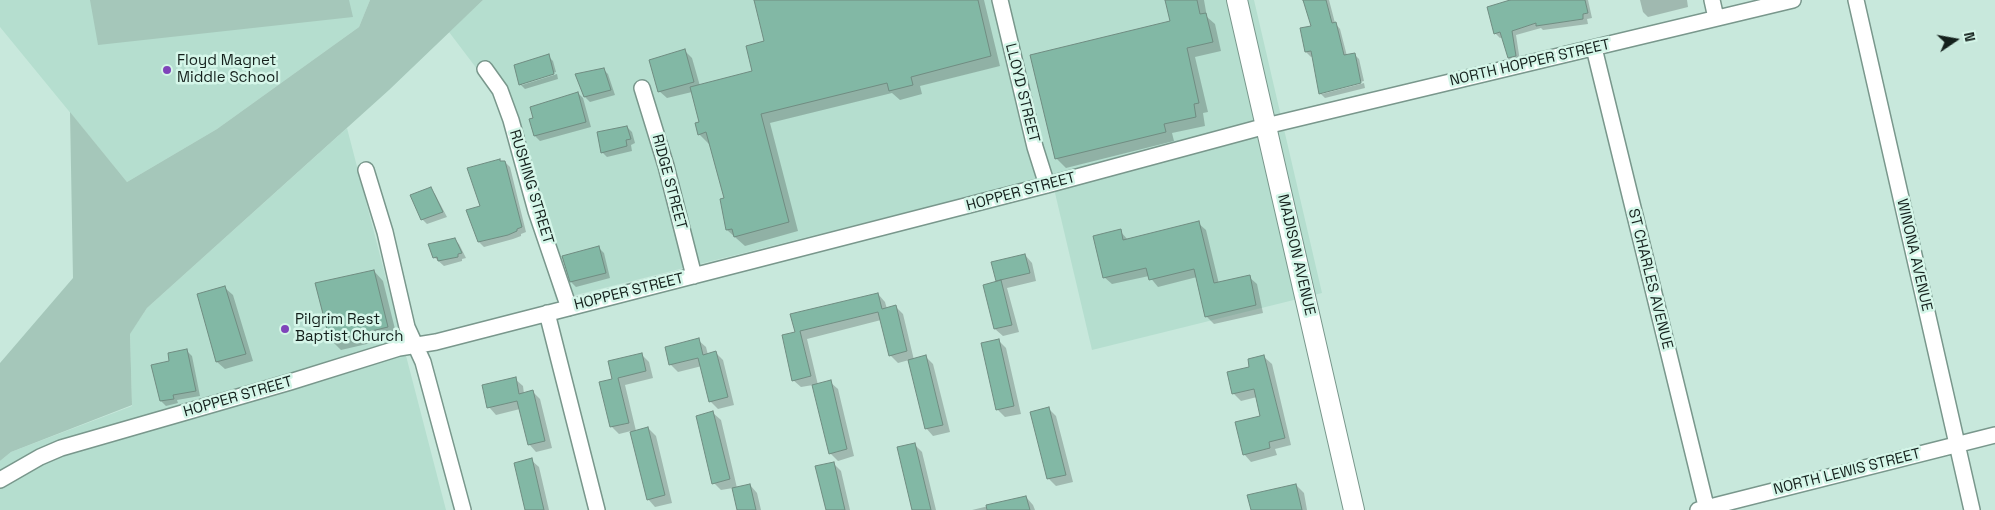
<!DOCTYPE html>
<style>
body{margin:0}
#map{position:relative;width:1995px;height:510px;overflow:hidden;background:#c8e8dc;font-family:"Space Grotesk",sans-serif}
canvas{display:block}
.north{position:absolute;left:1930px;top:15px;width:50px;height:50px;-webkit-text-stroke:4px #d5f6e9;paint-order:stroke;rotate:78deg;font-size:14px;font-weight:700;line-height:20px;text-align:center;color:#14201c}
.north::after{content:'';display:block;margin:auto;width:18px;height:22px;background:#14201c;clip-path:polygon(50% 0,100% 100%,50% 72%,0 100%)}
</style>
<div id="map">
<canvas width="1995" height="510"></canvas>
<div class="north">N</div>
</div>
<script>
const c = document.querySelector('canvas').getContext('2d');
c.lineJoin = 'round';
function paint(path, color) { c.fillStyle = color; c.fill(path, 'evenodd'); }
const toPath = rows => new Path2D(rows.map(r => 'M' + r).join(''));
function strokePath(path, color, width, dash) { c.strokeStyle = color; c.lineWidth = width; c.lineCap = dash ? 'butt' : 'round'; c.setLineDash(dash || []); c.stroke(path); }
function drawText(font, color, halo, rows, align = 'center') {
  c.font = font + ' "Space Grotesk",sans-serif'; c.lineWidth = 5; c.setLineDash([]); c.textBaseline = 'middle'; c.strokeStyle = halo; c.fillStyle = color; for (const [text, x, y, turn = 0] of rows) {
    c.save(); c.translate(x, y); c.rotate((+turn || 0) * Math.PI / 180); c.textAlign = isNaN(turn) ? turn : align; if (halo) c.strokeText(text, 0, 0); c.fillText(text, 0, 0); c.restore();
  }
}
paint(toPath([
 [0,0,370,0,359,27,217,129,127,182,0,27],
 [483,0,1254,0,1322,293,1092,350,1051,176,556,300,496,94,449,32],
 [347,128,446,510,0,510,0,461,11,452,132,406,130,333,147,308]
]), '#b5decf');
paint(toPath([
 [90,0,349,0,353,17,98,45],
 [370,0,483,0,389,90,147,308,130,334,132,405,11,452,0,461,0,363,73,278,70,112,127,182,217,129,359,27]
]), '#a5c7ba');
paint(toPath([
 [755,0,984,0,1000,66,920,86,922,94,900,100,892,93,770,123,798,231,745,246,727,230,721,200,725,199,711,143,709,144,699,134,700,123,692,92,667,98,659,91,685,51,692,58,700,86,753,72,765,42],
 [1167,0,1204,0,1207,17,1215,24,1221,51,1195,57,1208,112,1203,113,1205,126,1172,133,1174,141,1066,168,1056,158,1172,22],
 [1302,0,1329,0,1335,23,1340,29,1347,56,1354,54,1359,59,1364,81,1322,92,1322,94,1364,83,1365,88,1325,98,1320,93,1313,56,1311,57,1306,52,1312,27,1306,5],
 [1514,0,1588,0,1592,18,1587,19,1588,24,1543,30,1541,28,1516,35,1520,61,1514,62,1509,57,1503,37,1500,38,1495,33],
 [1640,0,1687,0,1688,7,1648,17,1643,12],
 [548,56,553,61,556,72,522,83,522,85,557,74,558,79,525,89,520,84,515,66],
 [603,69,608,74,615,95,590,102,585,97],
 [578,93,583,98,591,127,540,141,535,136,531,120],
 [627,127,632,132,635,143,631,145,632,151,607,157,602,152],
 [499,160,502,162,505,162,510,167,526,232,521,234,521,236,513,239,484,247,479,242,481,206],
 [430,189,435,194,447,217,427,224,422,219],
 [1198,223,1206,230,1219,284,1249,277,1257,284,1263,313,1214,324,1206,316,1197,277,1158,287,1149,276,1112,284,1104,277,1120,231,1128,240],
 [454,239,459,244,466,258,462,259,462,261,444,266,434,257],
 [599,248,604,253,610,278,576,287,571,282,563,257],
 [1025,255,1032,263,1036,281,1007,288,1019,332,1003,336,995,329,999,282,993,263],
 [374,271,383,281,397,337,341,350,331,340],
 [225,288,233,295,253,361,225,369,217,362],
 [878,294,885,302,887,309,896,307,903,314,914,360,926,357,933,364,950,432,933,436,926,428,909,360,898,363,890,355,881,320,807,339,818,385,830,382,838,389,854,456,838,461,830,453,813,385,801,387,793,380,796,333,792,315],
 [698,340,706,347,708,355,716,353,723,360,734,405,718,409,710,401,702,366,678,372,670,364],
 [998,340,1006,348,1021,414,1005,417,998,410,982,344],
 [187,351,192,356,200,396,177,400,178,403,166,406,161,401,153,366,171,362],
 [641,354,649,362,653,378,625,385,636,431,648,428,656,436,672,503,655,507,648,499,631,431,619,434,612,427,614,380],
 [1264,357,1272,364,1291,445,1275,449,1277,455,1251,462,1244,454,1262,417,1257,397,1241,401,1233,393,1251,368],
 [515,379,523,386,524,394,533,392,540,399,552,448,536,452,529,444,520,409,496,415,489,407],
 [1049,409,1056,416,1073,482,1056,486,1049,479],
 [713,413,721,420,737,488,750,485,757,493,761,510,738,510,733,488,721,490,714,483],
 [914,444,922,452,936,510,913,510],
 [531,460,539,467,549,510,526,510],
 [833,463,841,471,850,510,827,510],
 [1296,485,1304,493,1307,510,1252,510],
 [1026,497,1033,505,1035,510,972,510]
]), '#0003');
const building = toPath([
 [754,0,978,0,991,56,911,77,913,85,889,91,887,83,761,114,789,222,734,237,732,229,726,230,720,199,724,198,706,132,698,135,695,123,699,122,690,87,752,71,746,46,764,41,754,0],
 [1165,0,1197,0,1200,14,1206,13,1213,42,1187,48,1199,103,1194,104,1196,117,1164,124,1166,132,1055,159,1030,55,1170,21,1165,0],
 [1303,0,1326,0,1332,23,1336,22,1344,55,1355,53,1361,83,1319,94,1311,51,1305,52,1300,28,1311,26,1303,0],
 [1510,0,1585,0,1588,13,1583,14,1583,19,1536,26,1536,23,1512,31,1516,56,1508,58,1500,32,1494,34,1487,7,1510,0],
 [685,49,694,82,658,92,649,60,685,49],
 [549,54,554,74,519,85,514,65,549,54],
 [604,68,611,90,584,97,575,74,604,68],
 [578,92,586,122,534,136,529,119,533,118,530,107,578,92],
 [627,126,631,139,626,140,627,146,601,153,597,132,627,126],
 [500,159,500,161,505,161,522,227,517,229,517,231,508,235,478,242,466,210,480,206,467,168,500,159],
 [431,187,443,212,421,220,410,195,431,187],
 [1199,221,1214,283,1250,275,1256,305,1205,317,1194,269,1149,280,1146,268,1103,278,1093,236,1121,229,1123,240,1199,221],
 [455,238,462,253,458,254,458,257,438,261,437,257,433,258,428,244,455,238],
 [599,246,606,273,570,282,562,256,599,246],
 [1025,254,1030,273,996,281,991,262,1025,254],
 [374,270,388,327,330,341,315,283,374,270],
 [1001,280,1012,325,994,329,983,285,1001,280],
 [225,286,246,354,216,362,197,294,225,286],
 [878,293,882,309,896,305,907,351,889,356,878,312,800,331,811,376,792,381,782,335,795,332,790,314,878,293],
 [699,338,703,355,716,351,728,397,709,402,698,358,669,365,665,347,699,338],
 [999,339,1014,406,996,410,981,343,999,339],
 [187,349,196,391,173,395,174,399,160,401,151,365,169,361,168,353,187,349],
 [642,353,646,371,618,378,629,423,610,427,599,382,612,379,608,361,642,353],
 [926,355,943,425,925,429,908,360,926,355],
 [1264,355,1285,438,1269,442,1270,448,1243,455,1235,422,1260,416,1254,389,1232,394,1227,372,1249,367,1248,359,1264,355],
 [516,377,519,394,533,390,545,441,528,445,517,401,487,408,482,385,516,377],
 [831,380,847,449,829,454,812,385,831,380],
 [1049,407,1066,475,1047,479,1030,412,1049,407],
 [713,411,730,479,712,484,696,416,713,411],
 [648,427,665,495,647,500,630,432,648,427],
 [915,443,931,510,912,510,897,447,915,443],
 [532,458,544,510,525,510,514,463,532,458],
 [834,462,845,510,826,510,815,466,834,462],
 [750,484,756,510,737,510,732,488,750,484],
 [1296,484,1302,510,1251,510,1247,495,1296,484],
 [1026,496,1030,510,987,510,986,505,1026,496]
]);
paint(building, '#82b8a5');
strokePath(building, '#708d82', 1);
const minor = toPath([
 [1000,0,1035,147,1047,185],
 [1712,0,1716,18],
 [1856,0,1972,510],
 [1594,48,1707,510],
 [485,69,500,90,511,120,536,211,569,308],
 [642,88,666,166,694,276],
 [366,170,385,232,407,327,423,362,463,510],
 [547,313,597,510],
 [0,480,40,457,61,448,290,382,399,348,436,342,1047,185,1266,126,1793,0],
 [1698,510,1995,435]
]);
const major = toPath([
 [1237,0,1354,510]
]);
strokePath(minor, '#79978c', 18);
strokePath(major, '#79978c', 22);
strokePath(minor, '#fff', 15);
strokePath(major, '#fff', 20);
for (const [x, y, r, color] of [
 [167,70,5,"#7f44ba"],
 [285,329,5,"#7f44ba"]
]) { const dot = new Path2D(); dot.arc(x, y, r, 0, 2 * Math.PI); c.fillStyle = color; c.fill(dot); strokePath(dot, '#d5f6e9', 2); }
drawText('15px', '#14201c', '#d5f6e9', [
 ["Floyd Magnet",177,61],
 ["Middle School",177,78],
 ["Pilgrim Rest",295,320],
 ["Baptist Church",295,337]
], 'left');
drawText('15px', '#14201c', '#d5f6e9', [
 ["NORTH HOPPER STREET",1530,63,-13],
 ["LLOYD STREET",1022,93,76],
 ["RIDGE STREET",669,182,75],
 ["RUSHING STREET",531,187,73],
 ["HOPPER STREET",1021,192,-15],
 ["MADISON AVENUE",1296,255,77],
 ["WINONA AVENUE",1914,255,77],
 ["ST CHARLES AVENUE",1650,279,76],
 ["HOPPER STREET",629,292,-14],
 ["HOPPER STREET",238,397,-16],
 ["NORTH LEWIS STREET",1847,472,-14]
]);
</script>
